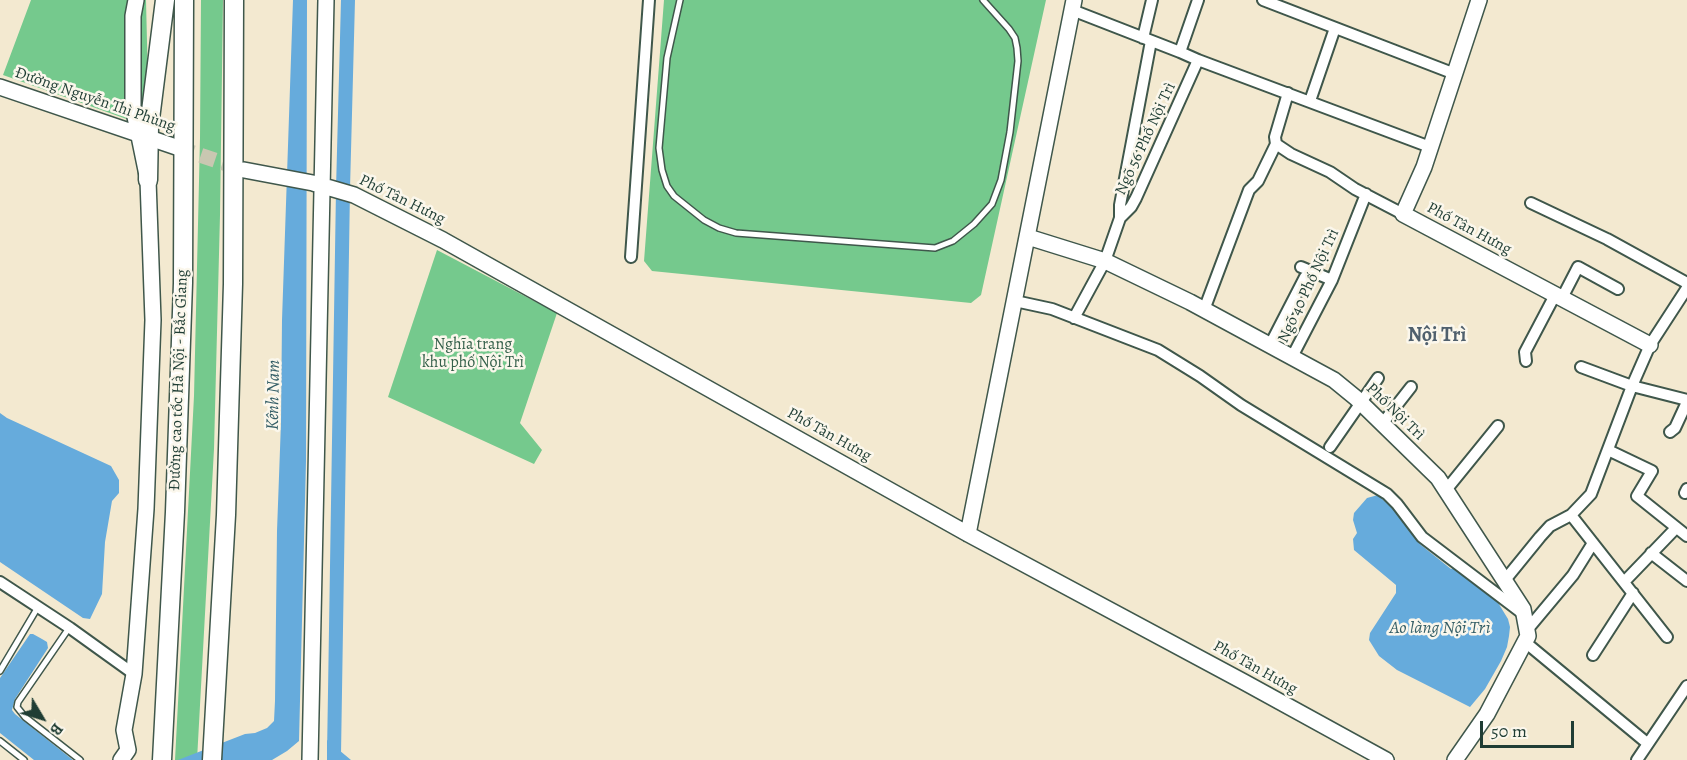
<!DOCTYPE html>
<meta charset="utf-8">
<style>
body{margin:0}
#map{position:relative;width:1687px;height:760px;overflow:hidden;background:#f3e9d0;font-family:Alegreya,serif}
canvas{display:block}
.north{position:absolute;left:12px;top:688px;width:60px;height:60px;-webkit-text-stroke:4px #fbf7ec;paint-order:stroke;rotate:128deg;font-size:16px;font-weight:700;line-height:24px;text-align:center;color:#1f3d34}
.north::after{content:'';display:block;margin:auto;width:21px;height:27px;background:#1f3d34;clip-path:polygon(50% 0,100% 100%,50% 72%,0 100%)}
.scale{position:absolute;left:1480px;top:721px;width:94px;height:27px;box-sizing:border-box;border:3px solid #1f3d34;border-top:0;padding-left:8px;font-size:18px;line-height:21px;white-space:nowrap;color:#1f3d34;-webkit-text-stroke:4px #fbf7ec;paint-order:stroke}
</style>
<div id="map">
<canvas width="1687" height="760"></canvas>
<div class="north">B</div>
<div class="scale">50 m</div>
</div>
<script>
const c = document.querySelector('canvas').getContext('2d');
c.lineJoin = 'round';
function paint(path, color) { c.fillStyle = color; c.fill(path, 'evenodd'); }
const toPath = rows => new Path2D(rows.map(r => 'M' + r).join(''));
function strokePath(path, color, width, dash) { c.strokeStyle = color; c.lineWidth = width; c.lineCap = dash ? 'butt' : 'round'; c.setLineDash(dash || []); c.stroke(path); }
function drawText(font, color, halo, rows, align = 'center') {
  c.font = font + ' Alegreya,serif'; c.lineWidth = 5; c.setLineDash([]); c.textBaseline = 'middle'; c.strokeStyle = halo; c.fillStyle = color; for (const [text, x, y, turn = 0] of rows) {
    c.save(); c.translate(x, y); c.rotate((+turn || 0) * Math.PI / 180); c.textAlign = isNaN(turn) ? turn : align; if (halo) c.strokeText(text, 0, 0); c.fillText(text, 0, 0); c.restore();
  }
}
paint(toPath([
 [31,0,146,0,149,127,3,75],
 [201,0,223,0,220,215,214,449,197,760,175,760,194,396,200,138],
 [664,0,1046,0,981,295,971,303,652,271,644,261],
 [437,250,557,313,520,423,542,450,534,464,388,397]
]), '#75c98d');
paint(toPath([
 [293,0,307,0,306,461,299,741,287,751,272,760,178,760,245,734,255,733,267,728,274,721,275,701,277,531,281,422,282,320],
 [0,413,7,418,111,466,119,480,119,493,112,501,105,542,102,594,90,619,83,618,0,562],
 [1378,495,1394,510,1421,545,1451,569,1453,568,1497,601,1508,619,1510,627,1509,636,1507,647,1501,661,1485,689,1470,707,1397,670,1379,656,1369,640,1370,633,1396,593,1396,585,1354,550,1353,539,1357,533,1353,520,1354,513,1367,498],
 [30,634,33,634,42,639,47,642,48,648,15,699,12,710,15,714,73,760,34,760,0,733,0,678],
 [327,740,351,760,327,760]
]), '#66abdc');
strokePath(toPath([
 [335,760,334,754,343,189,348,0]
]), '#66abdc', 14);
strokePath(toPath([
 [179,148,244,170]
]), '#c9c7b1', 15, [15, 8]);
const lane = toPath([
 [680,0,667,58,659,148,662,170,667,186,674,196,704,220,719,228,736,233,935,248,953,241,974,224,992,204,1001,180,1010,132,1018,61,1017,48,1015,38,1009,29,983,0],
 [69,628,18,702,17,707,25,717,80,760],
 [0,671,38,607],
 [0,741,24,760]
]);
const street = toPath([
 [1263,0,1455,74],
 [1072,10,1180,52,1198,60,1430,147],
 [1143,38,1152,0],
 [1180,52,1198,0],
 [1310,101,1335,28],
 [1276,144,1291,154,1330,172,1355,189,1403,214],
 [1531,203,1607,239,1687,283],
 [1120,218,1120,205,1151,41],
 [631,257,649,0],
 [1301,267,1332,280],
 [1562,298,1578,267,1618,289],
 [1015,301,1052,309,1158,350,1200,376,1241,405,1387,494,1397,504,1422,537,1522,613],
 [1204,310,1249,190,1258,181,1276,144,1275,137,1288,93],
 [1074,318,1105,261,1120,218,1131,207,1136,198,1198,60],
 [1270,345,1305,277],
 [1292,357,1332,280,1366,194],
 [1526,361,1525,352,1555,295],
 [1581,367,1632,386,1687,400],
 [1382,424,1411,387],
 [1670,432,1675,428,1687,402],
 [1330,447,1378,378],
 [1608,450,1652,471,1637,496,1687,536],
 [1446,490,1498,426],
 [1685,493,1687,489],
 [1571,515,1667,637],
 [1651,553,1687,581],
 [1505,580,1540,537,1550,526,1571,515,1591,494,1632,386,1650,345,1687,288],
 [0,582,70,628,134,674],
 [1624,582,1676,528],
 [1527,630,1573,575,1593,543],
 [1525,642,1647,743],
 [1593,655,1633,593],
 [1637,760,1687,686]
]);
const secondary = toPath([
 [1479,0,1424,167,1403,214,1650,345],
 [0,87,179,148],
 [244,170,313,183,354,195,443,240,968,534,1244,682,1386,760],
 [1028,237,1105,261,1190,302,1334,380,1356,398,1438,478,1523,609,1528,636,1487,714,1455,760],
 [968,534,1074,0],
 [121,760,128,750,124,730,134,674,146,509,153,320,148,180,133,107,133,16,136,0],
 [310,760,326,0]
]);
const highway = toPath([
 [148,180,149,127,165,0],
 [162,760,175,512,183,283,184,0],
 [212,760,226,515,233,284,234,0]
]);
strokePath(lane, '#3f574b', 8);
strokePath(street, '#3f574b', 14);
strokePath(secondary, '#3f574b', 18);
strokePath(highway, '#3f574b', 21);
strokePath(lane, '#fff', 5);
strokePath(street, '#fff', 10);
strokePath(secondary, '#fff', 15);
strokePath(highway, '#fff', 18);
drawText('16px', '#1f3d34', '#fbf7ec', [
 ["Đường Nguyễn Thì Phùng",95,100,19],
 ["Ngõ 56 Phố Nội Trì",1146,139,-65],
 ["Phố Tân Hưng",402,200,26],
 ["Phố Tân Hưng",1469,229,28],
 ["Ngõ 40 Phố Nội Trì",1309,286,-65],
 ["Đường cao tốc Hà Nội - Bắc Giang",179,380,-88],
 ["Phố Nội Trì",1395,412,44],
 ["Phố Tân Hưng",829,435,29],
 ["Phố Tân Hưng",1255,668,29]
]);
drawText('16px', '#34604a', '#fbf7ec', [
 ["Nghĩa trang",473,345],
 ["khu phố Nội Trì",473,363]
]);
drawText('italic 18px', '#345e66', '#fbf7ec', [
 ["Kênh Nam",274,395,-89],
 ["Ao làng Nội Trì",1440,629]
]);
drawText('bold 20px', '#50606d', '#fbf7ec', [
 ["Nội Trì",1437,336]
]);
</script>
